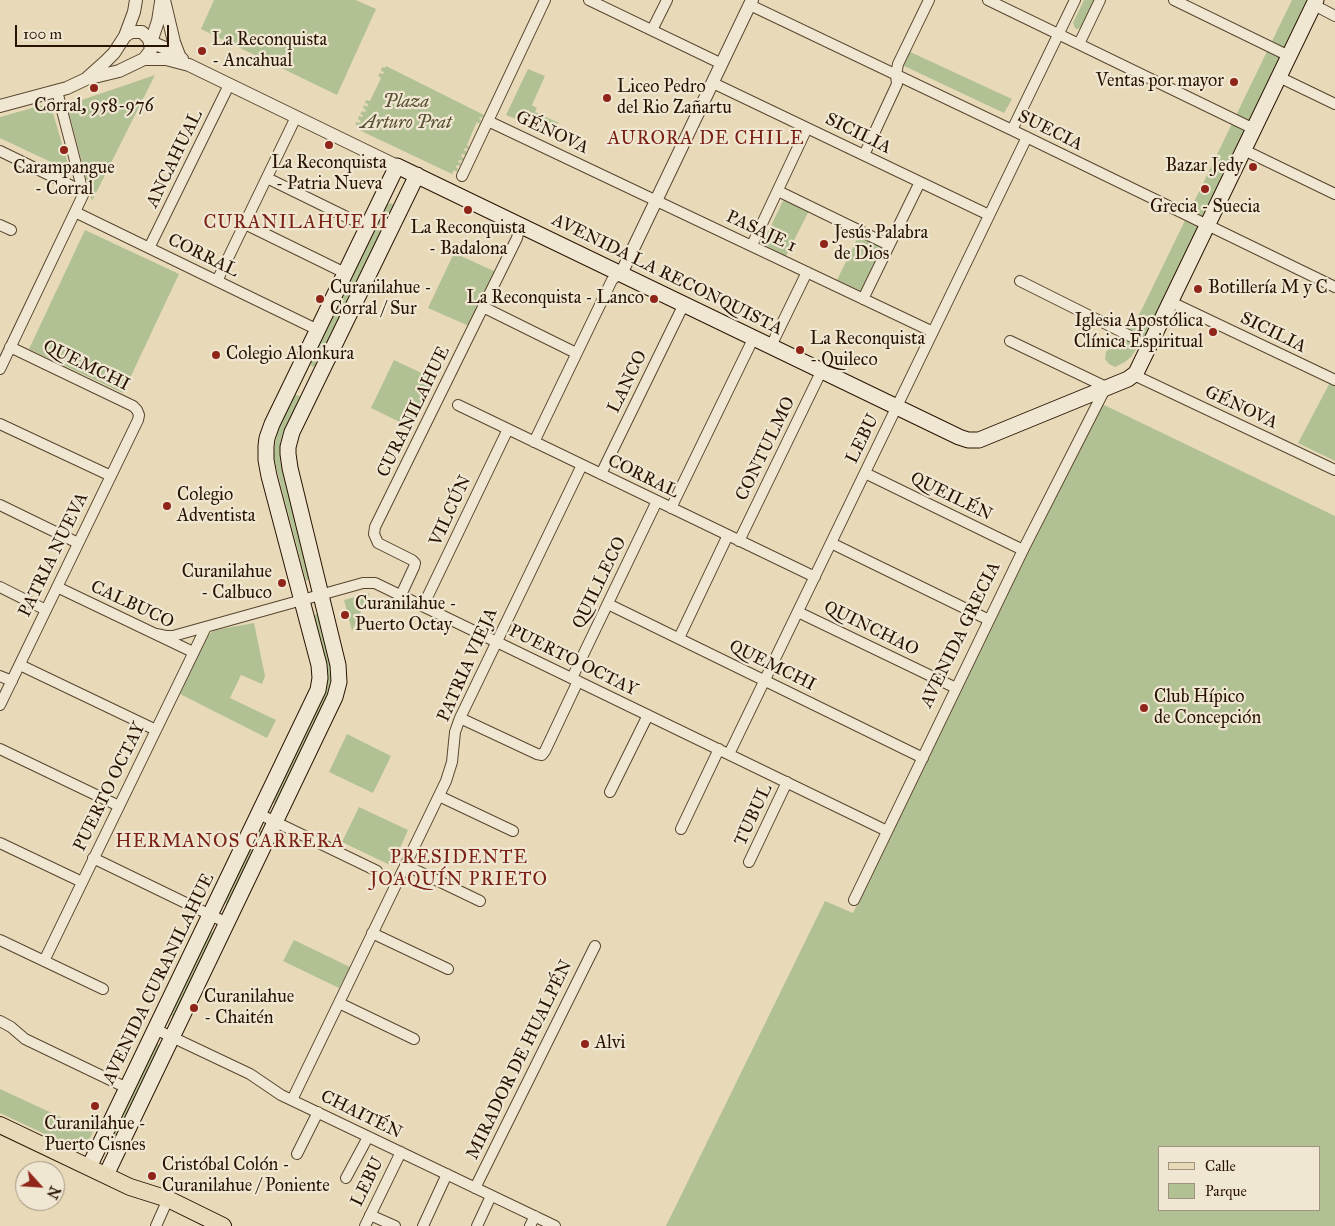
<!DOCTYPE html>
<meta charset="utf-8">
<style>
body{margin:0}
#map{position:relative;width:1335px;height:1226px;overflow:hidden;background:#e8dab9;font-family:"IM FELL Great Primer",serif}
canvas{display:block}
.legend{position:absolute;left:1158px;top:1146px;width:162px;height:65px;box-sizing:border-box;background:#f0e7d2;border:1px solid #a0927e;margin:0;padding:6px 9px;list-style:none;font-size:15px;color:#281300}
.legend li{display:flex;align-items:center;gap:10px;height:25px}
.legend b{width:25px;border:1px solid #a0927e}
.north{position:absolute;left:15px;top:1161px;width:50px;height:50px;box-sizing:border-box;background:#f0e7d2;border:1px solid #a0927e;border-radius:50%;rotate:116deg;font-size:14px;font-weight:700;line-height:20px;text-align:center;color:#281300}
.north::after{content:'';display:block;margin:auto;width:18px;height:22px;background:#8f2418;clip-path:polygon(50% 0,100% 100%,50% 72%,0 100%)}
.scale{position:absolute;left:15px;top:25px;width:154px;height:22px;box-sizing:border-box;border:2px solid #281300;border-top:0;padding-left:6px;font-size:15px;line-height:18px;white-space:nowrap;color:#281300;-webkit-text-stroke:4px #f0e7d2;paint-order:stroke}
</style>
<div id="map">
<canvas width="1335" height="1226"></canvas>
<ul class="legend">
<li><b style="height:6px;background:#e8dab9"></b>Calle</li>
<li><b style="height:14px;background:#b1c193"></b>Parque</li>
</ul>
<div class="north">N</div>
<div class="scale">100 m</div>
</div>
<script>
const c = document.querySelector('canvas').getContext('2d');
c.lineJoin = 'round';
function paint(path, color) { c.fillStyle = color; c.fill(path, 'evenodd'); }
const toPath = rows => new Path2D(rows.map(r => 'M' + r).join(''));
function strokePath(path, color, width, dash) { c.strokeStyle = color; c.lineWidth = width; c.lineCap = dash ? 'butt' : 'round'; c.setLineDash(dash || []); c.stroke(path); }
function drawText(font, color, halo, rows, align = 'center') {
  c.font = font + ' "IM FELL Great Primer",serif'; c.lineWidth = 4.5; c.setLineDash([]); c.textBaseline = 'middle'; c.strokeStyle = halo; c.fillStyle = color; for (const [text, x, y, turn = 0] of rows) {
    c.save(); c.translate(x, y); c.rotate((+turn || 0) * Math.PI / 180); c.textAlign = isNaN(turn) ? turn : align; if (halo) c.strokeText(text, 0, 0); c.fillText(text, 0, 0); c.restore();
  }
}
paint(toPath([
 [214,0,356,0,376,9,337,95,201,29],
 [1084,0,1095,0,1082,28,1077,29,1075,28,1073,23],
 [1292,0,1309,0,1152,326,1131,357,1125,362,1115,367,1109,364,1105,359,1106,352,1133,323,1141,311],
 [908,51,1012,99,1004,113,902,65],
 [386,66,484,115,482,118,480,117,479,118,481,120,480,124,477,122,475,126,467,145,469,147,468,149,465,148,464,150,467,152,465,155,462,154,461,156,464,158,462,161,459,160,458,162,461,163,460,166,457,165,456,167,458,169,457,172,454,170,452,174,357,129,358,126,355,124,357,122,360,123,361,121,358,119,359,116,362,117,363,115,360,114,362,111,365,112,366,110,363,108,364,105,367,107,368,104,365,103,366,100,370,101,381,78,378,76,380,73,383,74,384,72,381,71,382,67,385,68],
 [528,69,545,76,532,105,537,108,535,112,559,123,556,128,526,123,506,115],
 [155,75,92,201,67,105],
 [50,103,70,171,0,138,0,117],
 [784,199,809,211,786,256,762,244],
 [392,203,393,205,393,208,358,278,316,366,312,367,310,362,386,205],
 [85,230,179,274,123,393,29,349],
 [859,235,883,245,883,250,861,291,837,280],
 [454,253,494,271,495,272,469,326,428,308],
 [394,360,434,379,410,427,371,408],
 [1335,373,1335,461,1298,443],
 [295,395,300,396,300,398,283,432,280,443,280,455,281,466,311,578,306,581,276,467,274,455,275,444,278,430],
 [1100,403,1335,516,1335,1226,666,1226,825,901,853,913],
 [1159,1147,1319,1147,1319,1210,1159,1210],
 [370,593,352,631,344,600],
 [319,612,331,658,333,684,276,804,274,804,273,799,327,685,328,678,327,665,314,618,315,615],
 [254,623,265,676,262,684,241,675,230,698,276,720,267,738,180,694,207,636,215,630],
 [347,734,391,756,373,793,329,772],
 [359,807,408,830,392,866,342,842],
 [259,831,262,831,264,833,229,905,225,903,225,899,256,832],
 [211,932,214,933,215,937,174,1018,172,1017,171,1014,209,934],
 [294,940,350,967,339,988,283,961],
 [157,1044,159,1045,160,1048,116,1142,112,1144,111,1143,110,1139,154,1045],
 [0,1089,93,1132,83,1152,0,1113]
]), '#b1c193');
const minor = toPath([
 [589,0,722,64],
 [988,0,1254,129],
 [1174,0,1289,56],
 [750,5,1012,130,1335,287],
 [1314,5,1335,16],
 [652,30,667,0],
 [1079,44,1100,0],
 [1279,77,1335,104],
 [713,83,989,215],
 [488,121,933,332],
 [1012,130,1075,0],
 [1244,150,1335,194],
 [0,151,82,191],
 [864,155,897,84,896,75,898,64,929,0],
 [462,176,545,0],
 [267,178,367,227],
 [778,191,889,245],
 [75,212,318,330],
 [245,224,345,273],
 [0,225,11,230],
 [752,245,807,128],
 [149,248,229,85],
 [217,281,296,117],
 [1020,281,1150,346],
 [863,299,920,182],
 [1171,302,1335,380],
 [483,307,576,353],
 [771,346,807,272],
 [0,369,83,195,80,180,57,91],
 [1134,375,1335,470],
 [458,405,815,577],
 [0,424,111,476],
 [534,442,612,280,618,275,621,274],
 [865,473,1023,550],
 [601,474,684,304],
 [0,505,78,543],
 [671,508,754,337],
 [739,541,822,370],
 [831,543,989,620],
 [0,587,46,610],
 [57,587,193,652],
 [401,595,414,567,415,563,412,560,378,543,374,534,375,527,517,238,520,225],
 [608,604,923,758],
 [423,606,508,429],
 [798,612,956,688],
 [156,634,166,636,173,636,363,583,375,583,887,831],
 [679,638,728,535],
 [20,665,156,730],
 [0,676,12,681],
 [572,678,657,501],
 [0,705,138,420,139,415,137,410,133,406,10,347],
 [460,718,537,754,542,755,545,751,578,681],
 [0,749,119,806],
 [729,754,1027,137],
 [610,792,648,715],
 [439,796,513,831],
 [259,814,377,871],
 [681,829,719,749],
 [0,843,82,882],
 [93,858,227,923],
 [749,862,787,782],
 [405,865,480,901],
 [854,900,1023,550,1106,387,1010,341],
 [372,933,448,969],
 [0,940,103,989],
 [44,961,206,627],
 [339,1003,414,1039],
 [0,1021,11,1027,25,1039,127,1088],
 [155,1029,250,1074,281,1095,555,1226],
 [292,1100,446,781,452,762,455,732,460,718,582,465],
 [297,1154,318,1112],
 [346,1178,368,1137],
 [475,1188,595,946],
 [370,1215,395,1226],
 [156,1226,168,1199],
 [365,1226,401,1152],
 [423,1226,447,1174],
 [477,1226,491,1196],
 [530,1226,535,1216]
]);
const tertiary = toPath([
 [164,0,174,42,180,58],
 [125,36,134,12,136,0],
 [151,42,172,51,182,59],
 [151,42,158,21,161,2],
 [144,59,166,59,189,65,397,166],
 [0,106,67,88,86,79,105,62,114,53,125,36,131,32,142,32,149,39,151,50,144,59,119,71,86,79],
 [621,274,752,0]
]);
const secondary = toPath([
 [89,1167,318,690,320,678,319,665,269,476,266,460,266,446,267,438,272,424,397,166,959,437,968,440,979,440,1128,379,1136,373,1316,0],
 [106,1175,335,697,339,682,338,665,290,468,288,454,288,447,292,432,295,426,417,175]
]);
const primary = toPath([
 [0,1125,130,1187,168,1199,223,1226]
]);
strokePath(minor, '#58452e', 12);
strokePath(tertiary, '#58452e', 14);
strokePath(secondary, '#281300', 17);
strokePath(primary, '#281300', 18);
strokePath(minor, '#f0e7d2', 10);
strokePath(tertiary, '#f0e7d2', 12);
strokePath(secondary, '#f0e7d2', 15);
strokePath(primary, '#e8dab9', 16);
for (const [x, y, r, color] of [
 [202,51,5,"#8f2418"],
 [1234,82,5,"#8f2418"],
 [94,88,5,"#8f2418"],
 [607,98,5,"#8f2418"],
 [329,145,5,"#8f2418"],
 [64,150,5,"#8f2418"],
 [1253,167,5,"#8f2418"],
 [1205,189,5,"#8f2418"],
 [468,210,5,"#8f2418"],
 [824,244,5,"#8f2418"],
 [1198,289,5,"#8f2418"],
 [320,299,5,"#8f2418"],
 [654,299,5,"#8f2418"],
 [1213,332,5,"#8f2418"],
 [800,350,5,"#8f2418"],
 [216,355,5,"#8f2418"],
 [167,506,5,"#8f2418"],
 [282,583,5,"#8f2418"],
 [345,615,5,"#8f2418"],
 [1144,708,5,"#8f2418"],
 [194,1008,5,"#8f2418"],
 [585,1044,5,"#8f2418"],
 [95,1106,5,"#8f2418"],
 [152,1176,5,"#8f2418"]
]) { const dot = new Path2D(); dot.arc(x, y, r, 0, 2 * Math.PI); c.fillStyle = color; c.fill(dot); strokePath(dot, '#f0e7d2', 2); }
drawText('18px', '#281300', '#f0e7d2', [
 ["La Reconquista",212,41],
 ["- Ancahual",212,62],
 ["Ventas por mayor",1224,82,"right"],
 ["Liceo Pedro",617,88],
 ["del Rio Zañartu",617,109],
 ["Corral, 958-976",94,107,"center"],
 ["La Reconquista",329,164,"center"],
 ["- Patria Nueva",329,185,"center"],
 ["Bazar Jedy",1243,167,"right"],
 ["Carampangue",64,169,"center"],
 ["- Corral",64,190,"center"],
 ["Grecia - Suecia",1205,208,"center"],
 ["La Reconquista",468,229,"center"],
 ["- Badalona",468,250,"center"],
 ["Jesús Palabra",834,234],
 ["de Dios",834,255],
 ["Curanilahue -",330,289],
 ["Corral / Sur",330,310],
 ["Botillería M y C",1208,289],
 ["La Reconquista - Lanco",644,299,"right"],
 ["Iglesia Apostólica",1203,322,"right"],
 ["Clínica Espiritual",1203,343,"right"],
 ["La Reconquista",810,340],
 ["- Quileco",810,361],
 ["Colegio Alonkura",226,355],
 ["Colegio",177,496],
 ["Adventista",177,517],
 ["Curanilahue",272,573,"right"],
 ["- Calbuco",272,594,"right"],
 ["Curanilahue -",355,605],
 ["Puerto Octay",355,626],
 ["Club Hípico",1154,698],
 ["de Concepción",1154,719],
 ["Curanilahue",204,998],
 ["- Chaitén",204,1019],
 ["Alvi",595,1044],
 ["Curanilahue -",95,1125,"center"],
 ["Puerto Cisnes",95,1146,"center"],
 ["Cristóbal Colón -",162,1166],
 ["Curanilahue / Poniente",162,1187]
], 'left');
drawText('italic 18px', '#585033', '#f0e7d2', [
 ["Plaza",406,103],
 ["Arturo Prat",406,124]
]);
drawText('18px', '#281300', '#f0e7d2', [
 ["SUECIA",1050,131,26],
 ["GÉNOVA",552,133,25],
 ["SICILIA",858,134,26],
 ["ANCAHUAL",175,159,-64],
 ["PASAJE 1",761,232,25],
 ["CORRAL",203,256,26],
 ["AVENIDA LA RECONQUISTA",667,275,26],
 ["SICILIA",1273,333,26],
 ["QUEMCHI",86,366,26],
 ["LANCO",628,382,-64],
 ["GÉNOVA",1241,408,25],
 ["CURANILAHUE",414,412,-64],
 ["LEBU",863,439,-64],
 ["CONTULMO",766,449,-64],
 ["CORRAL",643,477,26],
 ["QUEILÉN",951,497,26],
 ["VILCÚN",451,511,-65],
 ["PATRIA NUEVA",54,555,-64],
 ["QUILLECO",600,583,-64],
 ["CALBUCO",132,605,25],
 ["QUINCHAO",871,629,26],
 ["AVENIDA GRECIA",961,635,-64],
 ["PUERTO OCTAY",573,661,26],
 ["PATRIA VIEJA",468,665,-66],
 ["QUEMCHI",772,666,26],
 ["PUERTO OCTAY",110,787,-64],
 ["TUBUL",754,815,-65],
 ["AVENIDA CURANILAHUE",159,979,-64],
 ["MIRADOR DE HUALPÉN",520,1060,-64],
 ["CHAITÉN",361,1115,26],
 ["LEBU",368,1182,-64]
]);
c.letterSpacing = '1px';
drawText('19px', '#7a1f14', '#f0e7d2', [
 ["AURORA DE CHILE",706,139],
 ["CURANILAHUE II",296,223],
 ["HERMANOS CARRERA",230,842],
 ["PRESIDENTE",459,858],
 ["JOAQUÍN PRIETO",459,880]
]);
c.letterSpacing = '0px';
</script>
